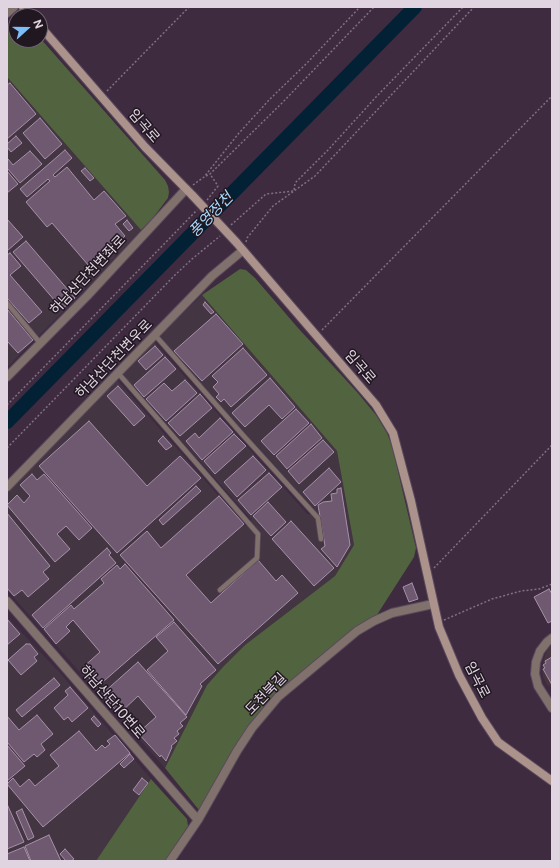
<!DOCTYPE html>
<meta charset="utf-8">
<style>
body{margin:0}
#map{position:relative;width:559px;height:868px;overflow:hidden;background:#3e2b40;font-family:"Public Sans",sans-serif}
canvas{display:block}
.frame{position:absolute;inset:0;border:8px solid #e0d4e1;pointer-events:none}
.north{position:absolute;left:8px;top:8px;width:40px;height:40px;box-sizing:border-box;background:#201721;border:1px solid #6d636e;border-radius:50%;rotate:69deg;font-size:11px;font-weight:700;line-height:16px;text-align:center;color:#e0d4e1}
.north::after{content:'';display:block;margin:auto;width:14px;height:18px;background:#7dbef9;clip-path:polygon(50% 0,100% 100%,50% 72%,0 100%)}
</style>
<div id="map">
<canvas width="559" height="868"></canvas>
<div class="frame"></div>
<div class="north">N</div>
</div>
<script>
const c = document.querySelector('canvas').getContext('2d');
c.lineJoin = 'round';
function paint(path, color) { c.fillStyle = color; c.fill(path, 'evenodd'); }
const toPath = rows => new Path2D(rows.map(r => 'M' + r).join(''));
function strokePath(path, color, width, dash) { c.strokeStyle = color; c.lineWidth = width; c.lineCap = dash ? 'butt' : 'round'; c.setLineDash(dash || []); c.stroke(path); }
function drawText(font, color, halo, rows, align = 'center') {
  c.font = font + ' "Public Sans","Noto Sans KR",sans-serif'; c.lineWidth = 3; c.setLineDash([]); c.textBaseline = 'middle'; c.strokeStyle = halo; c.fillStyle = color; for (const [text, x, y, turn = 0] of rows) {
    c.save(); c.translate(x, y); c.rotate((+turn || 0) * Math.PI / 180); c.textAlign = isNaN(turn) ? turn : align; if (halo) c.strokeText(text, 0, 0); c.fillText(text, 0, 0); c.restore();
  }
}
paint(toPath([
 [552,645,552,687,547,685,543,677,542,668,545,655,549,647]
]), '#46343e');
paint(toPath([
 [7,77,141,230,68,307,7,367],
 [202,295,337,451,354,545,335,576,245,645,207,685,165,768,7,590,7,493,117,380,245,526,252,520,122,374,154,342,308,515,315,510,158,337],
 [7,617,60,673,151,779,96,861,7,861]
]), '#443542');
paint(toPath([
 [14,23,16,23,16,40,40,40,40,38,165,180,168,186,169,192,168,198,152,219,141,230,7,77,7,26],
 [240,269,246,270,255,278,298,328,357,392,376,415,387,433,392,446,416,548,414,557,375,618,273,702,199,810,165,768,207,685,223,667,245,645,335,576,354,545,337,451,202,295],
 [151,779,187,819,188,826,165,861,96,861]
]), '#52633f');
strokePath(toPath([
 [7,422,415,7]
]), '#022135', 14);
const building = toPath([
 [10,83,36,114,7,139,7,85,10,83],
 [40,118,62,144,45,159,23,133,40,118],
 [16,136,22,143,11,152,7,147,7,144,16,136],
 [65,150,72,158,53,175,55,177,67,167,94,200,104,191,126,216,115,224,125,236,89,266,52,223,47,227,26,202,50,181,48,179,27,197,20,189,65,150],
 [30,151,42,164,20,183,7,168,7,160,8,159,13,165,30,151],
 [85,168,94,178,90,181,81,171,85,168],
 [7,171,18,184,7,193,7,171],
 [7,219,23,237,7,251,7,219],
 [127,220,133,228,129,231,123,224,127,220],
 [26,241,75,298,62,309,13,252,26,241],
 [10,253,21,266,10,275,42,312,29,323,7,298,7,255,10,253],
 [205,302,214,312,211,314,203,305,205,302],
 [7,309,33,340,18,353,7,341,7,309],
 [216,314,243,344,202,381,174,351,216,314],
 [155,346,163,355,146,370,138,361,155,346],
 [243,348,267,375,231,407,224,399,221,402,216,397,219,394,213,387,218,382,212,376,243,348],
 [165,357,176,369,144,397,134,385,165,357],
 [270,378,295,407,282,419,269,405,245,427,232,413,270,378],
 [185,380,197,393,166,421,146,399,164,383,172,391,185,380],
 [118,386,145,416,134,426,107,396,118,386],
 [200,394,212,408,180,436,168,423,200,394],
 [296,409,309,423,274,455,261,441,296,409],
 [220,418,233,432,202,460,186,441,195,433,199,438,220,418],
 [89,421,147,486,180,456,201,478,117,553,39,466,89,421],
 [311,424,322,438,287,469,276,456,311,424],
 [234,434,246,446,215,474,204,461,234,434],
 [163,436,172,446,166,450,158,441,163,436],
 [323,440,334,452,299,484,288,471,323,440],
 [253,456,266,470,237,497,224,482,253,456],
 [329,468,341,482,315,506,303,492,329,468],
 [269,473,282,487,251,515,238,500,269,473],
 [32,474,37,480,44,474,92,528,79,540,66,526,57,534,70,549,55,562,7,505,17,495,24,503,30,496,20,485,32,474],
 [196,486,201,491,163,525,159,520,196,486],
 [341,488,350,545,337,567,321,549,325,546,318,505,323,502,332,501,331,494,337,493,337,489,341,488],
 [219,496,244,524,186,575,211,603,258,560,276,581,282,575,298,593,218,664,120,555,147,531,161,548,219,496],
 [268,502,286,522,271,536,253,516,268,502],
 [7,513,50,566,43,572,49,579,28,597,22,590,14,596,7,588,7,513],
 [291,521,334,568,314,586,272,539,291,521],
 [107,548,111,553,109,555,116,563,43,628,32,615,107,548],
 [125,564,174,620,97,687,81,669,100,652,73,620,66,627,70,631,56,644,44,629,71,605,74,609,104,583,101,579,117,565,120,569,125,564],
 [412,583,418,599,409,602,403,587,412,583],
 [549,589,552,594,552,621,548,623,534,597,549,589],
 [7,619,20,634,7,645,7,619],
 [174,622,216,670,200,684,202,686,186,715,147,670,168,651,156,637,174,622],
 [26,644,30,644,38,654,34,657,37,661,21,675,8,660,26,644],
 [552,657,552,685,543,669,545,668,543,665,546,663,545,661,552,657],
 [138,662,187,717,180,723,183,726,177,731,179,734,174,738,177,741,171,746,172,747,166,761,161,755,160,757,138,733,156,717,138,696,119,714,102,694,138,662],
 [54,678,60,685,22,717,16,710,54,678],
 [70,687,88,708,72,722,68,717,64,720,54,708,68,695,65,691,70,687],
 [37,715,53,734,41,744,45,750,37,757,34,754,24,762,7,742,7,716,19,730,37,715],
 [94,716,101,724,98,727,91,719,94,716],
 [79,731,96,751,102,745,105,748,110,744,107,741,115,735,130,753,43,827,7,784,13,778,20,787,29,779,35,786,59,766,50,755,79,731],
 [7,745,25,766,7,781,7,745],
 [130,754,134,759,124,768,120,764,130,754],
 [142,778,148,783,139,795,133,790,142,778],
 [7,804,24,842,7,849,7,804],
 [22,809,34,837,28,840,16,812,22,809],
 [49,835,61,861,31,861,25,846,49,835],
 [24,847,30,861,7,861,7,854,24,847],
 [65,849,74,859,71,861,66,861,60,854,65,849]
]);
paint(building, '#6f5971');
strokePath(building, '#a790a9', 1);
const service = toPath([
 [7,303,40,343],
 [155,335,241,433,318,518,321,539],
 [118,373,258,534,257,558,220,590]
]);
const minor = toPath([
 [7,13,14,7],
 [7,377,87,296,186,189],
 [7,487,212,276,242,251],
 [7,601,198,820],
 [552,638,547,642,540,651,536,662,535,674,538,686,552,708],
 [170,861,198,820,237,751,252,728,278,697,357,631,374,621,392,613,433,604]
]);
const secondary = toPath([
 [23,7,31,16],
 [40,26,145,147,193,196],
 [236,242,376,405,393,433,411,501,439,627,459,675,482,718,498,742,552,781]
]);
strokePath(service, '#5b495d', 6);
strokePath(minor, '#5b495d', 10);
strokePath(secondary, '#5b495d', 10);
strokePath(toPath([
 [107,91,189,7],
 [206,176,210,174,282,103,374,7],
 [193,185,204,177,239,133,270,99,307,63,360,7],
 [207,200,218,186,210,174],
 [231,225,266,194,294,191,295,183,328,150,376,97,463,7],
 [246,242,247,238,273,206,315,176,474,7],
 [322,330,552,96],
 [7,405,168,240,197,210],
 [7,448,175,275,192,259,220,236],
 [434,568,552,445],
 [444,620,492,599,521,591,539,589,552,584]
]), '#807082', 1.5, [2, 2]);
strokePath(service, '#80716c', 4.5);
strokePath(minor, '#80716c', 8);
strokePath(secondary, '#ab938c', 8);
const secondaryBridge = toPath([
 [193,196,236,242]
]);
strokePath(secondaryBridge, '#5b495d', 10, []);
strokePath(secondaryBridge, '#ab938c', 8);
drawText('14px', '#e0d4e1', '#201721', [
 ["임곡로",144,126,49],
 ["하남산단천변좌로",88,275,-47],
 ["하남산단천변우로",114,359,-46],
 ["임곡로",360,367,49],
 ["임곡로",477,680,63],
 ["도천북길",266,694,-46],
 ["하남산단10번로",112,702,49]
]);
drawText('italic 15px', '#aadafd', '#201721', [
 ["풍영정천",211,215,-46]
]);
</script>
